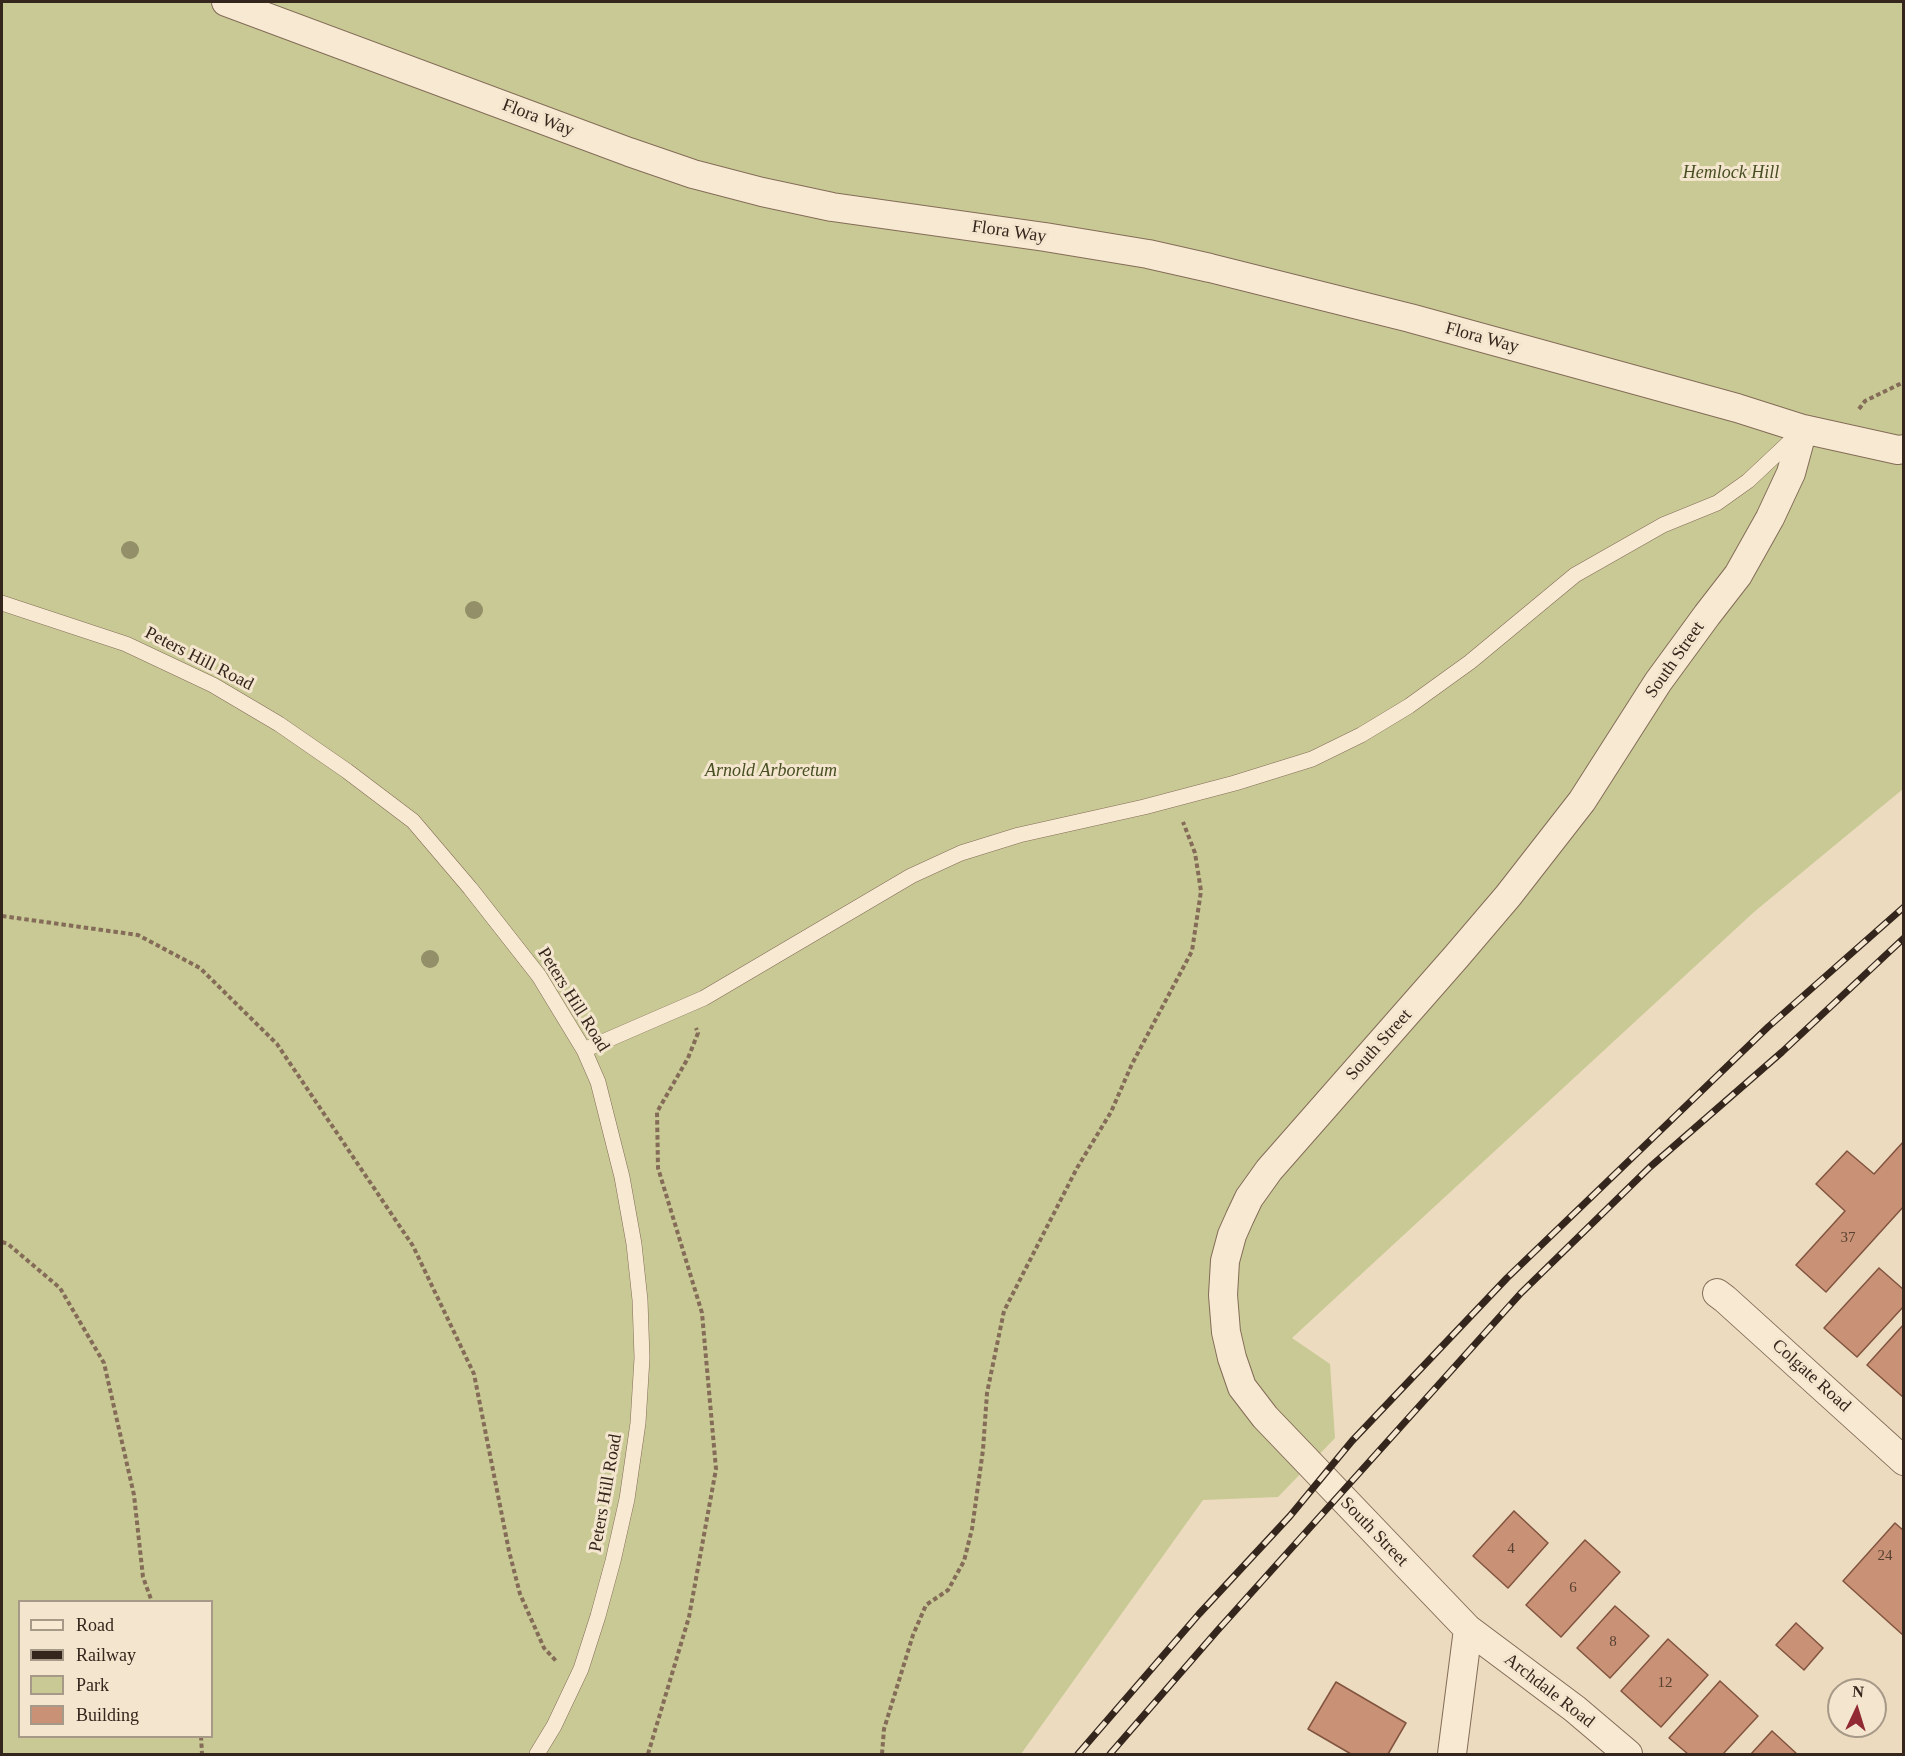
<!DOCTYPE html>
<style>
body{margin:0}
#map{position:relative;width:1905px;height:1756px;overflow:hidden;background:#ecdbbf;font-family:"Times New Roman",serif}
canvas{display:block}
.frame{position:absolute;inset:0;border:3px solid #34261c;pointer-events:none}
.legend{position:absolute;left:18px;top:1600px;width:195px;height:138px;box-sizing:border-box;background:#f4e6ce;border:2px solid #a79987;margin:0;padding:8px 10px;list-style:none;font-size:18px;color:#34261c}
.legend li{display:flex;align-items:center;gap:12px;height:30px}
.legend b{width:30px;border:2px solid #a79987}
.north{position:absolute;left:1827px;top:1678px;width:60px;height:60px;box-sizing:border-box;background:#f4e6ce;border:2px solid #a79987;border-radius:50%;rotate:4deg;font-size:16px;font-weight:700;line-height:24px;text-align:center;color:#34261c}
.north::after{content:'';display:block;margin:auto;width:21px;height:27px;background:#912a33;clip-path:polygon(50% 0,100% 100%,50% 72%,0 100%)}
</style>
<div id="map">
<canvas width="1905" height="1756"></canvas>
<div class="frame"></div>
<ul class="legend">
<li><b style="height:8px;background:#f7e9d2"></b>Road</li>
<li><b style="height:8px;background:#34261c"></b>Railway</li>
<li><b style="height:16px;background:#c8c994"></b>Park</li>
<li><b style="height:16px;background:#c99276"></b>Building</li>
</ul>
<div class="north">N</div>
</div>
<script>
const c = document.querySelector('canvas').getContext('2d');
c.lineJoin = 'round';
function paint(path, color) { c.fillStyle = color; c.fill(path, 'evenodd'); }
const toPath = rows => new Path2D(rows.map(r => 'M' + r).join(''));
function strokePath(path, color, width, dash) { c.strokeStyle = color; c.lineWidth = width; c.lineCap = dash ? 'butt' : 'round'; c.setLineDash(dash || []); c.stroke(path); }
function drawText(font, color, halo, rows, align = 'center') {
  c.font = font + ' "Times New Roman",serif'; c.lineWidth = 6; c.setLineDash([]); c.textBaseline = 'middle'; c.strokeStyle = halo; c.fillStyle = color; for (const [text, x, y, turn = 0] of rows) {
    c.save(); c.translate(x, y); c.rotate((+turn || 0) * Math.PI / 180); c.textAlign = isNaN(turn) ? turn : align; if (halo) c.strokeText(text, 0, 0); c.fillText(text, 0, 0); c.restore();
  }
}
paint(toPath([
 [2,2,1903,2,1903,789,1754,912,1292,1338,1330,1364,1335,1438,1278,1497,1203,1500,1021,1754,2,1754],
 [20,1602,212,1602,212,1736,20,1736]
]), '#c8c994');
const building = toPath([
 [1904,1141,1904,1206,1826,1292,1796,1265,1845,1211,1816,1184,1847,1151,1874,1174,1904,1141],
 [1879,1268,1904,1290,1904,1306,1857,1357,1824,1328,1879,1268],
 [1904,1324,1904,1398,1867,1365,1904,1324],
 [1514,1511,1548,1543,1508,1588,1473,1556,1514,1511],
 [1895,1523,1904,1531,1904,1636,1843,1581,1895,1523],
 [1585,1540,1620,1572,1561,1637,1526,1605,1585,1540],
 [1615,1606,1649,1636,1610,1678,1577,1648,1615,1606],
 [1796,1623,1823,1648,1804,1670,1776,1645,1796,1623],
 [1668,1639,1708,1675,1661,1727,1621,1691,1668,1639],
 [1720,1681,1758,1716,1723,1754,1688,1754,1669,1738,1720,1681],
 [1336,1682,1406,1723,1388,1754,1351,1754,1308,1729,1336,1682],
 [1772,1731,1797,1754,1751,1754,1772,1731]
]);
paint(building, '#c99276');
strokePath(building, '#82543f', 1.5);
const service = toPath([
 [2,603,126,644,213,685,279,724,347,771,413,821,470,888,539,976,584,1050,598,1082,622,1177,634,1244,640,1300,642,1358,638,1423,627,1499,613,1561,598,1616,581,1669,554,1726,537,1754],
 [584,1050,704,998,911,876,961,853,1019,835,1144,807,1235,783,1312,759,1361,735,1409,706,1470,662,1575,575,1663,525,1717,503,1748,481,1797,435]
]);
const minor = toPath([
 [226,2,629,152,693,174,762,192,832,207,1045,237,1148,254,1210,268,1410,318,1737,408,1803,429],
 [1717,1293,1725,1299,1904,1461],
 [1452,1754,1468,1629],
 [1628,1754,1575,1709,1468,1629,1265,1417,1242,1387,1232,1358,1226,1332,1223,1295,1225,1261,1232,1235,1240,1217,1249,1198,1269,1170,1456,957,1508,896,1582,801,1658,682,1707,615,1738,575,1770,518,1791,473,1803,429,1898,450,1904,449]
]);
strokePath(service, '#846c58', 16);
strokePath(minor, '#846c58', 30);
strokePath(toPath([
 [1859,409,1865,401,1904,382],
 [2,916,138,935,200,968,277,1044,413,1246,474,1374,509,1551,520,1594,544,1648,557,1662],
 [2,1242,8,1244,60,1288,104,1363,134,1495,143,1577,152,1602],
 [201,1736,202,1754],
 [648,1754,689,1617,716,1469,702,1313,658,1168,657,1112,688,1058,698,1033,696,1028],
 [882,1754,884,1729,913,1635,926,1605,948,1590,964,1561,972,1529,983,1450,987,1393,1004,1311,1077,1168,1111,1112,1132,1064,1192,951,1201,891,1195,853,1183,822]
]), '#846c58', 4, [4.5, 3]);
strokePath(service, '#f7e9d2', 15);
strokePath(minor, '#f7e9d2', 28);
const rail = toPath([
 [1078,1754,1199,1614,1290,1516,1352,1441,1507,1278,1768,1027,1904,907],
 [1110,1754,1217,1631,1521,1293,1650,1167,1782,1052,1904,938]
]);
strokePath(rail, '#34261c', 7);
strokePath(rail, '#f4e6ce', 4.5, [14]);
c.fillStyle = '#928f69';
for (const [x, y] of [
 [130,550],
 [474,610],
 [430,959]
]) { c.beginPath(); c.arc(x, y, 9, 0, 2 * Math.PI); c.fill(); }
drawText('15px', '#594132', null, [
 ["37",1848,1238],
 ["4",1511,1549],
 ["24",1885,1556],
 ["6",1573,1588],
 ["8",1613,1642],
 ["12",1665,1683]
]);
drawText('18px', '#34261c', '#f4e6ce', [
 ["Flora Way",538,118,21],
 ["Flora Way",1009,232,8],
 ["Flora Way",1482,338,15],
 ["Peters Hill Road",199,659,27],
 ["South Street",1675,660,-55],
 ["Peters Hill Road",573,1000,58],
 ["South Street",1379,1045,-48],
 ["Colgate Road",1811,1376,42],
 ["Peters Hill Road",606,1493,-80],
 ["South Street",1374,1532,46],
 ["Archdale Road",1549,1691,38]
]);
drawText('italic 18px', '#485023', '#f4e6ce', [
 ["Hemlock Hill",1731,173],
 ["Arnold Arboretum",771,771]
]);
</script>
